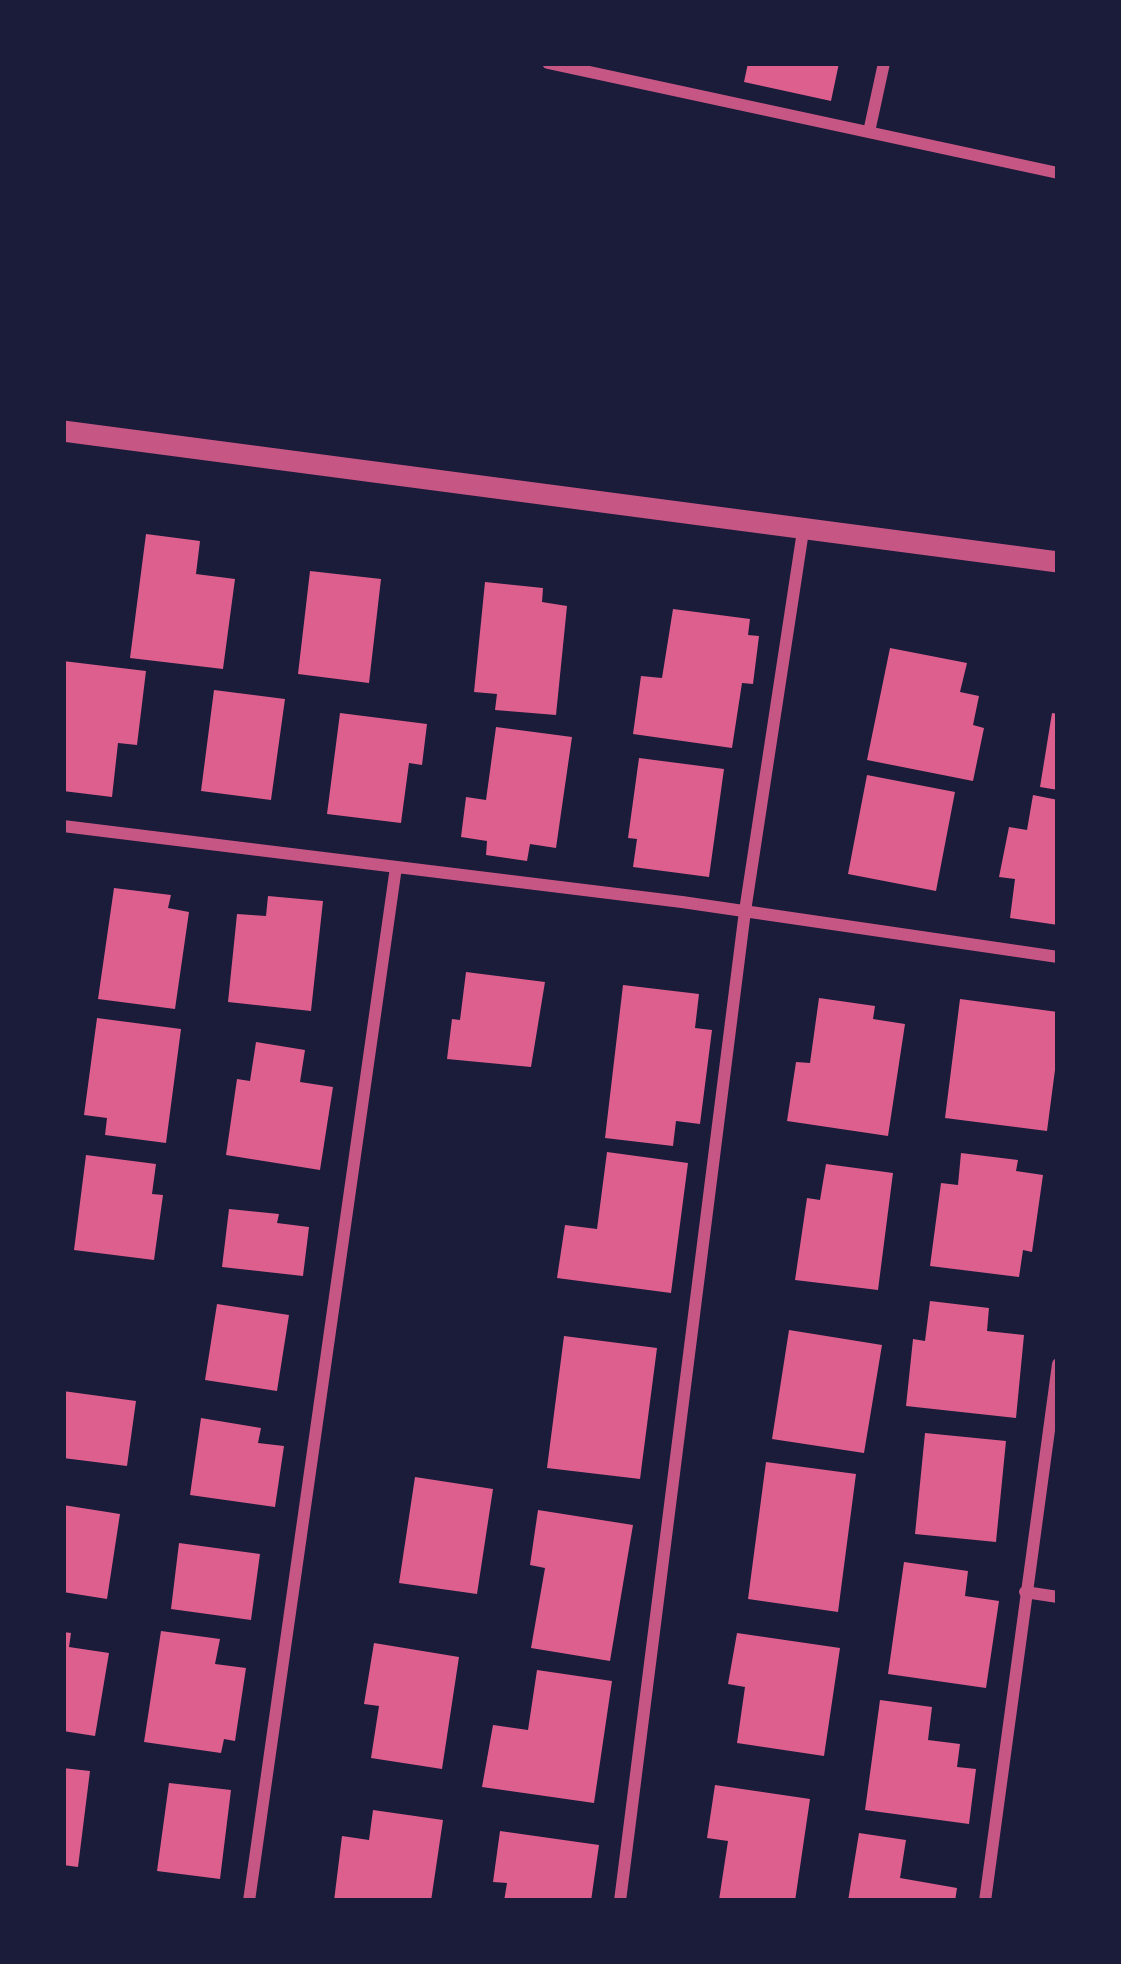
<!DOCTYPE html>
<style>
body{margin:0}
#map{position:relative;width:1121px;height:1964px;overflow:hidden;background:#1b1b3a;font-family:Inter,sans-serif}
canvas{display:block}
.frame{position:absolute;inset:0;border:66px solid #1b1b3a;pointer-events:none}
</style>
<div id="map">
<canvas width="1121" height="1964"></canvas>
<div class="frame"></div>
</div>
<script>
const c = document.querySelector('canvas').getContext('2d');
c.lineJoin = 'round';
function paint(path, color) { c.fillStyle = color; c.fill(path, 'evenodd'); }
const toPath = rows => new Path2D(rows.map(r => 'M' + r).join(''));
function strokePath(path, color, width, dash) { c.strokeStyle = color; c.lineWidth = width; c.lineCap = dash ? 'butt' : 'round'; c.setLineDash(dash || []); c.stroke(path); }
paint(toPath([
 [748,63,839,63,831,101,744,82],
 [146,534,200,541,196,574,235,579,223,669,130,658],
 [310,571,381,579,369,683,298,674],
 [485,582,543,588,542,602,567,606,556,715,495,710,497,694,474,692],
 [673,609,750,619,748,635,759,636,753,684,742,683,732,748,633,734,641,676,662,678],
 [890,648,967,663,960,692,979,696,973,725,984,728,973,781,867,760],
 [63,661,146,671,137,745,118,743,112,797,63,791],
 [214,690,285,699,271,800,201,791],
 [340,713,427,724,422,765,409,763,401,823,327,814],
 [1052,713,1058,714,1058,790,1040,787],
 [496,727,572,737,556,848,530,844,527,861,486,855,487,841,461,837,466,797,486,800],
 [639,758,724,769,709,877,633,867,637,839,628,838],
 [867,775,955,792,936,891,848,874],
 [1033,795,1058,800,1058,925,1010,918,1015,879,999,877,1009,827,1027,830],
 [114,888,171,895,168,908,189,912,175,1009,98,999],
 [268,896,323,901,311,1011,228,1002,237,914,266,916],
 [466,972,545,982,531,1067,447,1059,452,1019,460,1020],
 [623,985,699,994,695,1028,712,1030,700,1124,676,1121,673,1146,605,1138],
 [819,998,875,1006,873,1019,905,1024,888,1136,787,1121,796,1062,810,1063],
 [960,999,1058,1012,1058,1047,1047,1131,945,1118],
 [97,1018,181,1029,166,1143,105,1135,107,1118,84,1115],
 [256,1042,305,1050,300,1082,333,1087,320,1170,226,1155,237,1079,250,1081],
 [607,1152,688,1163,671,1293,557,1278,565,1225,597,1229],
 [961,1153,1018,1160,1016,1171,1043,1175,1032,1252,1023,1250,1019,1277,930,1266,941,1183,958,1185],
 [86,1155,156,1164,152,1194,163,1195,154,1260,74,1250],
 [826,1164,893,1173,878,1290,795,1280,807,1198,820,1200],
 [229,1209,279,1214,277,1223,309,1227,303,1276,222,1267],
 [930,1301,989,1308,987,1331,1024,1335,1016,1418,906,1406,913,1339,925,1341],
 [217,1304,289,1315,277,1391,205,1380],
 [789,1330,882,1345,864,1453,772,1439],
 [564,1336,657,1348,640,1479,547,1468],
 [63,1391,136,1401,127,1466,63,1458],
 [201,1418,261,1428,258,1443,284,1446,275,1507,190,1495],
 [925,1433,1006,1441,996,1542,915,1534],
 [766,1462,856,1474,838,1612,748,1599],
 [415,1477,493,1489,477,1594,399,1583],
 [63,1505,120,1514,107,1599,63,1592],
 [538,1510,633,1525,610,1661,531,1648,545,1568,530,1565],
 [179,1543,260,1554,251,1620,171,1609],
 [904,1562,968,1571,965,1596,999,1601,986,1688,888,1674],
 [161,1631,220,1639,215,1664,246,1668,235,1741,224,1739,221,1753,144,1742],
 [63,1632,71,1633,69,1647,109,1653,95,1736,63,1731],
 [737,1633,840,1648,824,1756,737,1743,745,1687,728,1684],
 [374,1643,459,1657,442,1769,371,1758,379,1706,364,1704],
 [537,1670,612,1681,594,1803,482,1787,493,1725,528,1730],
 [880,1700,932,1707,928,1740,960,1744,957,1767,976,1769,969,1824,865,1810],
 [63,1768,90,1771,78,1867,63,1865],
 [169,1783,231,1790,220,1879,157,1871],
 [715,1785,810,1799,795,1901,719,1900,728,1841,707,1838],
 [373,1810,443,1820,431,1901,334,1901,342,1836,369,1840],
 [500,1831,599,1845,591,1901,504,1901,507,1883,493,1882],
 [859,1833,906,1840,900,1878,957,1888,955,1901,848,1901]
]), '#dd5f8e');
strokePath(toPath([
 [548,63,1058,173],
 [869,132,884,63],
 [63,826,682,902,1058,957],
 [1025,1592,1058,1597],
 [249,1901,396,867],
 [620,1901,745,911,803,531],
 [985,1901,1058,1364]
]), '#c65784', 12);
strokePath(toPath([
 [63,431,1058,562]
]), '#c65784', 21);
</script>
